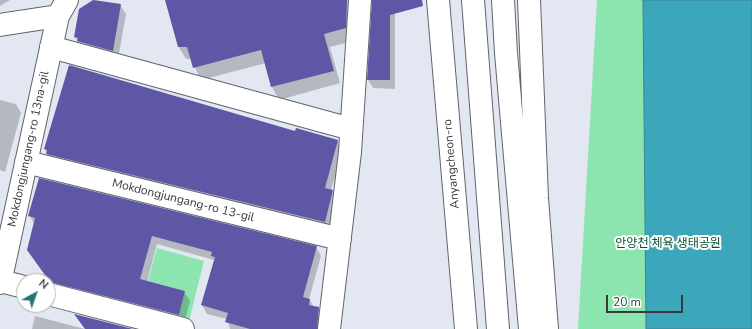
<!DOCTYPE html>
<meta charset="utf-8">
<style>
body{margin:0}
#map{position:relative;width:752px;height:329px;overflow:hidden;background:#e2e7f1;font-family:"Nunito Sans",sans-serif}
canvas{display:block}
.north{position:absolute;left:16px;top:273px;width:40px;height:40px;box-sizing:border-box;background:#fff;border:1px solid #afb0b1;border-radius:50%;rotate:40deg;font-size:11px;font-weight:700;line-height:16px;text-align:center;color:#37393d}
.north::after{content:'';display:block;margin:auto;width:14px;height:18px;background:#287377;clip-path:polygon(50% 0,100% 100%,50% 72%,0 100%)}
.scale{position:absolute;left:606px;top:295px;width:77px;height:18px;box-sizing:border-box;border:2px solid #37393d;border-top:0;padding-left:5px;font-size:12px;line-height:14px;white-space:nowrap;color:#37393d;-webkit-text-stroke:3px #fff;paint-order:stroke}
</style>
<div id="map">
<canvas width="752" height="329"></canvas>
<div class="north">N</div>
<div class="scale">20 m</div>
</div>
<script>
const c = document.querySelector('canvas').getContext('2d');
c.lineJoin = 'round';
function paint(path, color) { c.fillStyle = color; c.fill(path, 'evenodd'); }
const toPath = rows => new Path2D(rows.map(r => 'M' + r).join(''));
function strokePath(path, color, width, dash) { c.strokeStyle = color; c.lineWidth = width; c.lineCap = dash ? 'butt' : 'round'; c.setLineDash(dash || []); c.stroke(path); }
function drawText(font, color, halo, rows, align = 'center') {
  c.font = font + ' "Nunito Sans","Noto Sans KR",sans-serif'; c.lineWidth = 4; c.setLineDash([]); c.textBaseline = 'middle'; c.strokeStyle = halo; c.fillStyle = color; for (const [text, x, y, turn = 0] of rows) {
    c.save(); c.translate(x, y); c.rotate((+turn || 0) * Math.PI / 180); c.textAlign = isNaN(turn) ? turn : align; if (halo) c.strokeText(text, 0, 0); c.fillText(text, 0, 0); c.restore();
  }
}
paint(toPath([
 [597,0,752,0,752,329,578,329],
 [157,248,204,261,189,321,178,319,185,291,148,281]
]), '#8ce5ae');
const water = toPath([
 [643,0,752,0,752,329,646,329,643,0]
]);
paint(water, '#3ca6ba');
strokePath(water, '#3a8594', 1);
paint(toPath([
 [0,0,10,0,0,6],
 [95,0,120,5,126,14,118,59,80,46,75,37,80,9],
 [166,0,348,0,355,12,353,41,330,47,340,83,279,100,272,87,266,63,201,80,191,59,186,59,178,46],
 [373,0,391,0,395,7,395,89,373,88,368,80],
 [0,100,16,104,21,113,5,172,0,170],
 [295,132,338,141,343,150,331,190,337,200,330,231,53,163,45,149],
 [30,216,316,247,321,256,309,299,314,307,318,308,323,317,322,329,230,329,227,319,207,314,202,305,214,260,157,244,147,282,184,292,190,301,184,323,57,291,28,249,34,224],
 [35,316,85,329,124,329,32,329]
]), '#0003');
paint(toPath([
 [93,0,121,4,113,51,77,41,78,38,74,37,79,9],
 [165,0,347,0,346,28,324,34,334,71,271,87,261,50,193,68,187,47,178,47],
 [372,0,422,0,423,6,390,15,390,80,367,80],
 [69,65,295,131,296,128,338,140,325,188,333,190,325,222,46,154,47,150,44,149],
 [39,178,317,246,303,297,310,299,309,305,319,307,317,329,250,329,225,322,228,313,201,305,215,257,211,256,212,252,152,236,140,279,185,291,179,315,50,282,27,250,35,218,28,216],
 [74,314,133,329,85,329]
]), '#5d57a6');
const minor = toPath([
 [0,25,58,16],
 [51,47,351,129],
 [26,162,340,239],
 [0,281,24,287],
 [0,283,58,16,67,0],
 [48,294,183,329],
 [329,329,350,152,360,0]
]);
const secondary = toPath([
 [438,0,466,329],
 [473,0,498,329]
]);
const primary = toPath([
 [503,0,506,53,530,329],
 [529,0,537,198,547,329]
]);
strokePath(minor, '#60646d', 24);
strokePath(secondary, '#60646d', 24);
strokePath(primary, '#60646d', 24);
strokePath(minor, '#fff', 22);
strokePath(secondary, '#fff', 22);
strokePath(primary, '#fff', 22);
drawText('12px', '#37393d', '#fff', [
 ["Mokdongjungang-ro 13na-gil",29,149,-78],
 ["Anyangcheon-ro",452,164,-95],
 ["Mokdongjungang-ro 13-gil",183,201,14]
]);
drawText('12px', '#04522e', '#fff', [
 ["안양천 체육 생태공원",668,244]
]);
</script>
